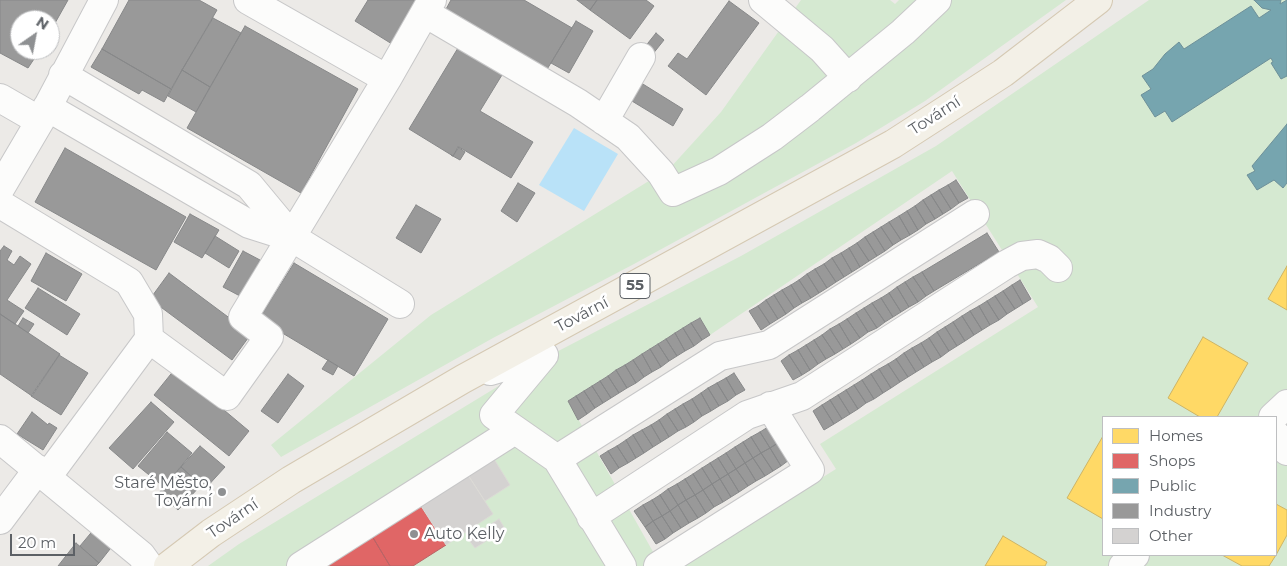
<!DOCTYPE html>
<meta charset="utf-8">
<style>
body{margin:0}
#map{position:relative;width:1287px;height:566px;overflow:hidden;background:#eceae7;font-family:Montserrat,sans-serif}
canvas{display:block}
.legend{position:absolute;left:1102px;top:416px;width:175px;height:140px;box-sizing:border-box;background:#fff;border:1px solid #bebfc1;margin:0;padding:6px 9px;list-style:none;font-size:15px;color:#5c6065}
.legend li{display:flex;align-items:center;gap:10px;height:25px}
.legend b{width:25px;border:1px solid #bebfc1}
.north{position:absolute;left:10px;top:10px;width:50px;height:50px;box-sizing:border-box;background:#fff;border:1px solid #bebfc1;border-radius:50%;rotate:33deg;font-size:14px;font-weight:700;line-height:20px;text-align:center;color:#5c6065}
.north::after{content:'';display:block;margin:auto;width:18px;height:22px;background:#8e9092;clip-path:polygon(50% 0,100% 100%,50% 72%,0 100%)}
.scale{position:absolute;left:10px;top:534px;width:65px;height:22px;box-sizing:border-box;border:2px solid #5c6065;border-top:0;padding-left:6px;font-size:15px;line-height:18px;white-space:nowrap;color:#5c6065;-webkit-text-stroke:4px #fff;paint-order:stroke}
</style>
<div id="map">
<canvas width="1287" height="566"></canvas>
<ul class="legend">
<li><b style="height:14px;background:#ffd966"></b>Homes</li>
<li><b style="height:14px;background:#e06666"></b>Shops</li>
<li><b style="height:14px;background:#76a5af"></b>Public</li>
<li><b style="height:14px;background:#999"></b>Industry</li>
<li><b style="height:14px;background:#d4d2d1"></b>Other</li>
</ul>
<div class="north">N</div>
<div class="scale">20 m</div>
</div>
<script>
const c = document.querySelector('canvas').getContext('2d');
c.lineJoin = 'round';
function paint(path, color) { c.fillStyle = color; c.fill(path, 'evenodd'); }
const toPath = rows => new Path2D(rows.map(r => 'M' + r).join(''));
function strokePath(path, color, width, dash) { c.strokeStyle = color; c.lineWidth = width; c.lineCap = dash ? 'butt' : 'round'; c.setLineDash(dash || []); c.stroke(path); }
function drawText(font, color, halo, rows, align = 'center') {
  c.font = font + ' Montserrat,sans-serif'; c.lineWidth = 5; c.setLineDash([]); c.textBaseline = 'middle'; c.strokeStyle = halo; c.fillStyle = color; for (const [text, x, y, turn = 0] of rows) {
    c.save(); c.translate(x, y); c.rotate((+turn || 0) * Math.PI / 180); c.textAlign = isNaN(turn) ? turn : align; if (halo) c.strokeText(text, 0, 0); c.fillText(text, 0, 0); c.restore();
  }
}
paint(toPath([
 [801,0,890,0,895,4,899,0,1066,0,925,101,856,143,634,264,493,338,281,457,271,445,431,315,670,168,721,112],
 [1149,0,1287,0,1287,566,680,566,836,469,820,444,1038,307,952,171,710,335,699,318,568,401,661,566,208,566,239,544,543,359,741,256,936,146],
 [1103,417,1276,417,1276,555,1103,555]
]), '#d5e9d1');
paint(toPath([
 [574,128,618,154,584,211,539,185]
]), '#b9e2f8');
const homes = toPath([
 [1287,266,1287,310,1268,299,1287,266],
 [1203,337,1248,363,1217,417,1200,417,1168,398,1203,337],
 [1103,436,1103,519,1067,498,1103,436],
 [1276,504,1287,510,1287,535,1276,555,1276,504],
 [1003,536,1047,562,1045,566,985,566,1003,536],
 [1222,555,1276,555,1269,566,1242,566,1222,555]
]);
paint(homes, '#ffd966');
strokePath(homes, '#ceb566', 1);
const shops = toPath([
 [421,506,446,545,413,566,390,566,372,536,421,506],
 [372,536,390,566,325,566,372,536]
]);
paint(shops, '#e06666');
strokePath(shops, '#b86466', 1);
const public = toPath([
 [1254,0,1281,0,1280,4,1287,0,1287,76,1281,79,1271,63,1273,62,1271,58,1172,122,1165,111,1155,117,1141,95,1151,89,1142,76,1153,69,1165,54,1179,42,1184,49,1251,6,1259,18,1271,10,1262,8,1254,0],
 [1287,124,1287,183,1283,188,1274,180,1257,190,1247,175,1255,171,1252,166,1287,124]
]);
paint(public, '#76a5af');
strokePath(public, '#6e9099', 1);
const industry = toPath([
 [0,0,68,0,50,32,50,20,20,20,20,50,40,50,28,68,0,53,0,0],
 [129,0,199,0,217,10,171,89,102,49,129,0],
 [368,0,419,0,392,44,355,21,368,0],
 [451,0,524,0,572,28,546,71,445,11,451,0],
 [577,0,597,0,590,10,577,0],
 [597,0,646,0,654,6,630,39,590,10,597,0],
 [729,1,759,23,706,95,668,66,678,53,687,59,729,1],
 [213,18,241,33,210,87,182,70,213,18],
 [576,21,593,31,569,73,551,63,576,21],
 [245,26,358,89,301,193,187,128,245,26],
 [656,33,664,40,652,55,644,48,656,33],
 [461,43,505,70,480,111,533,142,511,178,459,147,453,156,409,129,461,43],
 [102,49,171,89,164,102,142,90,139,94,91,67,102,49],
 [182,70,210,87,196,112,168,96,182,70],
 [638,81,683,109,673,126,627,98,638,81],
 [458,147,465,152,460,160,451,155,453,156,458,147],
 [65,148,186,217,156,270,35,202,65,148],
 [956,180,968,198,959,203,948,185,956,180],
 [518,183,535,193,517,222,501,211,518,183],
 [948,185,959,203,951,209,939,190,948,185],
 [939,190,951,209,943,214,931,195,939,190],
 [931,195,943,214,935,219,923,200,931,195],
 [923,200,935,219,926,224,915,206,923,200],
 [416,205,441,219,421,253,396,238,416,205],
 [915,206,926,224,918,230,907,211,915,206],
 [907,211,918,230,910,235,899,216,907,211],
 [190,214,219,230,202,258,174,242,190,214],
 [899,216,910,235,901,240,889,222,899,216],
 [889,222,901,240,893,245,881,227,889,222],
 [881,227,893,245,885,251,873,232,881,227],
 [873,232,885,251,877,256,865,237,873,232],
 [987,233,999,252,934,291,922,272,987,233],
 [215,236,239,251,229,268,205,253,215,236],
 [865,237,877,256,869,261,857,243,865,237],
 [857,243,869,261,860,267,849,248,857,243],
 [4,246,12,251,7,260,14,265,20,256,31,264,7,300,24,311,15,324,0,314,0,251,4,246],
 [849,248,860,267,852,272,841,253,849,248],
 [243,251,260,260,240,296,223,287,243,251],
 [46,253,82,274,66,301,31,281,46,253],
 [841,253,852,272,844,277,832,258,841,253],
 [832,258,844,277,836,282,824,264,832,258],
 [294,263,388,319,354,376,259,319,294,263],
 [824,264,836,282,827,288,815,269,824,264],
 [815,269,827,288,819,293,807,274,815,269],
 [922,272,934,291,926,296,913,277,922,272],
 [169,273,251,334,232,360,150,299,169,273],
 [807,274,819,293,811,298,799,280,807,274],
 [913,277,926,296,918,302,905,282,913,277],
 [799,280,811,298,802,303,791,285,799,280],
 [1020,280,1031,299,1023,304,1012,285,1020,280],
 [905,282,918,302,909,307,897,287,905,282],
 [791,285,802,303,794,308,782,290,791,285],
 [1012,285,1023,304,1015,309,1003,291,1012,285],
 [897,287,909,307,901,312,889,293,897,287],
 [38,288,80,314,67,335,25,308,38,288],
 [782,290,794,308,786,314,774,295,782,290],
 [1003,291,1015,309,1007,314,995,296,1003,291],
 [889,293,901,312,893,317,881,298,889,293],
 [774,295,786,314,778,319,766,300,774,295],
 [995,296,1007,314,999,320,987,301,995,296],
 [881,298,893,317,885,322,872,303,881,298],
 [766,300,778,319,770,324,758,306,766,300],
 [987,301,999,320,990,325,979,306,987,301],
 [872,303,885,322,877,328,864,308,872,303],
 [758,306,770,324,761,330,749,311,758,306],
 [979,306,990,325,982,330,970,311,979,306],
 [864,308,877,328,868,332,856,313,864,308],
 [970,311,982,330,974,335,962,316,970,311],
 [856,313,868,332,860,338,847,319,856,313],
 [0,314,60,354,32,396,0,374,0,314],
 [962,316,974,335,965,341,953,322,962,316],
 [23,318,34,324,28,333,18,326,23,318],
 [700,318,710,335,702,340,691,323,700,318],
 [847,319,860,338,851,344,839,324,847,319],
 [953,322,965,341,957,346,945,327,953,322],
 [691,323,702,340,694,346,683,328,691,323],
 [839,324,851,344,843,349,830,329,839,324],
 [945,327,957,346,949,351,937,332,945,327],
 [683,328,694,346,685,351,675,333,683,328],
 [830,329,843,349,835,354,822,335,830,329],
 [937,332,949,351,941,357,929,338,937,332],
 [675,333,685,351,677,356,666,339,675,333],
 [822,335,835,354,826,359,814,340,822,335],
 [929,338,941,357,932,362,921,343,929,338],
 [666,339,677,356,669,361,658,344,666,339],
 [814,340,826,359,818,364,806,345,814,340],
 [921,343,932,362,924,367,912,348,921,343],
 [658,344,669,361,661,367,650,349,658,344],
 [806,345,818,364,810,370,798,350,806,345],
 [912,348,924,367,916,372,904,353,912,348],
 [650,349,661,367,652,372,642,354,650,349],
 [798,350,810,370,802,375,789,355,798,350],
 [904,353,916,372,908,377,896,359,904,353],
 [642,354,652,372,644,377,633,360,642,354],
 [59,355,88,373,61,415,31,396,59,355],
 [789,355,802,375,793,380,781,361,789,355],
 [896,359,908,377,900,382,888,364,896,359],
 [328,360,338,366,333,375,322,369,328,360],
 [633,360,644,377,636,383,625,365,633,360],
 [888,364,900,382,891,388,879,369,888,364],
 [625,365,636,383,627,388,616,370,625,365],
 [175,369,249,431,229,456,154,395,175,369],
 [879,369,891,388,883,393,871,374,879,369],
 [616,370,627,388,619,393,608,376,616,370],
 [734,373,745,390,736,395,726,378,734,373],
 [288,374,304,386,278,423,261,411,288,374],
 [871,374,883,393,874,399,862,380,871,374],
 [608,376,619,393,611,398,600,381,608,376],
 [726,378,736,395,728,401,717,383,726,378],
 [862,380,874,399,866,403,854,385,862,380],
 [600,381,611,398,603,403,592,386,600,381],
 [717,383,728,401,719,406,708,388,717,383],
 [854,385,866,403,858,409,846,390,854,385],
 [592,386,603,403,595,408,584,391,592,386],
 [708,388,719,406,711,411,701,393,708,388],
 [846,390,858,409,850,414,838,395,846,390],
 [584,391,595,408,587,414,576,396,584,391],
 [701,393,711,411,702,416,692,399,701,393],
 [838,395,850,414,842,419,830,400,838,395],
 [576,396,587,414,578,420,568,401,576,396],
 [692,399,702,416,694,422,683,404,692,399],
 [830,400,842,419,834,424,822,405,830,400],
 [151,402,174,422,133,469,109,448,151,402],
 [683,404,694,422,686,427,675,409,683,404],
 [822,405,834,424,824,430,813,411,822,405],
 [675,409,686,427,678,431,667,414,675,409],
 [32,412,48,425,49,423,57,428,43,450,17,434,32,412],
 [667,414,678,431,669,437,659,420,667,414],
 [659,420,669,437,661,442,651,425,659,420],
 [651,425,661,442,653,447,642,430,651,425],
 [768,427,778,443,770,448,760,432,768,427],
 [642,430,653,447,644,453,633,435,642,430],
 [167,432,192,453,164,487,138,466,167,432],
 [760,432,770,448,761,453,751,437,760,432],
 [633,435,644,453,636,458,626,440,633,435],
 [751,437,761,453,753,458,743,442,751,437],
 [626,440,636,458,628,463,617,446,626,440],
 [743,442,753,458,745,463,735,447,743,442],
 [778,443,789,460,781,466,770,448,778,443],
 [200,446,225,467,205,489,181,467,200,446],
 [617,446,628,463,619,468,608,451,617,446],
 [735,447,745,463,736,469,726,453,735,447],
 [770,448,781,466,773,471,761,453,770,448],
 [608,451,619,468,611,474,600,456,608,451],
 [726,453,736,469,728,474,718,458,726,453],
 [761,453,773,471,765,476,753,458,761,453],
 [718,458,728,474,720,479,710,463,718,458],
 [753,458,765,476,756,481,745,463,753,458],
 [710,463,720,479,712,484,702,468,710,463],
 [745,463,756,481,748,486,736,469,745,463],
 [181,467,201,485,178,510,159,493,181,467],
 [702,468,712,484,703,490,693,474,702,468],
 [736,469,748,486,739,492,728,474,736,469],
 [693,474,703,490,695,495,685,479,693,474],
 [728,474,739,492,731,497,720,479,728,474],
 [685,479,695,495,686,500,677,484,685,479],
 [720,479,731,497,723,502,712,484,720,479],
 [677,484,686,500,678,505,668,489,677,484],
 [712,484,723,502,714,507,703,490,712,484],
 [668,489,678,505,670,511,660,495,668,489],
 [703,490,714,507,706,513,695,495,703,490],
 [660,495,670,511,662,516,652,500,660,495],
 [695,495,706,513,698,518,686,500,695,495],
 [652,500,662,516,653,521,643,505,652,500],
 [686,500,698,518,689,523,678,505,686,500],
 [643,505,653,521,645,527,634,511,643,505],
 [678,505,689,523,681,528,670,511,678,505],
 [670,511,681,528,673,533,662,516,670,511],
 [662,516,673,533,665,539,653,521,662,516],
 [653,521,665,539,656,544,645,527,653,521],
 [95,528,114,544,99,563,80,546,95,528],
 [76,543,99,563,96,566,58,566,76,543]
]);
paint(industry, '#999');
strokePath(industry, '#878889', 1);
const building = toPath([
 [494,459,510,485,485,501,468,475,494,459],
 [468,475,493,514,446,545,421,506,468,475],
 [499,519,505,529,475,548,468,539,499,519]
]);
paint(building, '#d4d2d1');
strokePath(building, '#dcdad6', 1);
const minor = toPath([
 [248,0,387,79],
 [763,0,822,49,848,78],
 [425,13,578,103,628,137,661,173,673,192,719,171,772,137,810,108,903,32,937,0],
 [63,75,249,185,293,238,400,304],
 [0,98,40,121],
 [47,107,249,224,293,238],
 [604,121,641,57],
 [0,189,40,121,104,0],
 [0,204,129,282,148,314,149,339],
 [490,371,544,355,494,415,557,459,622,566],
 [1273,417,1287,404],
 [1276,435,1287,451],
 [0,439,141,555,149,566],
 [557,459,720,356,769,345,975,214],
 [47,477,149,339,227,396,269,337,243,317,387,79,432,0],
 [591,517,747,415,802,396,1007,264,1022,256,1038,254,1049,259,1058,268],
 [0,520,38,469],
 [301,566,515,430],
 [658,566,810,470,770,406],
 [1123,566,1135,555]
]);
const major = toPath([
 [168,566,211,533,291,480,463,379,893,144,1003,73,1098,0]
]);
strokePath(minor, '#c7c7c8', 30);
strokePath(major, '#d5c9b3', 30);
strokePath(minor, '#fcfcfb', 28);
strokePath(major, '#f3f0e7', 28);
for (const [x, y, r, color] of [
 [222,492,5,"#8e9092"],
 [414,534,5,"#8e9092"]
]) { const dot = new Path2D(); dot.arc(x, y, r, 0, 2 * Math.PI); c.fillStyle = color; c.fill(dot); strokePath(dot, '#fff', 2); }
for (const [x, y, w] of [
 [635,286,30]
]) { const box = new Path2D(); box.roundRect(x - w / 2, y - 12.5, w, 25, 4); c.fillStyle = '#fff'; c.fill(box); strokePath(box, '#5c6065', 1); }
drawText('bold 15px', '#5c6065', null, [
 ["55",635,286]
]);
drawText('16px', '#5c6065', '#fff', [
 ["Tovární",935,116,-33],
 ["Tovární",582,315,-28],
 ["Tovární",233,519,-34]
]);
drawText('16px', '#5c6065', '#fff', [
 ["Staré Město,",212,483],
 ["Tovární",212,501],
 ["Auto Kelly",424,534,"left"]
], 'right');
</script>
